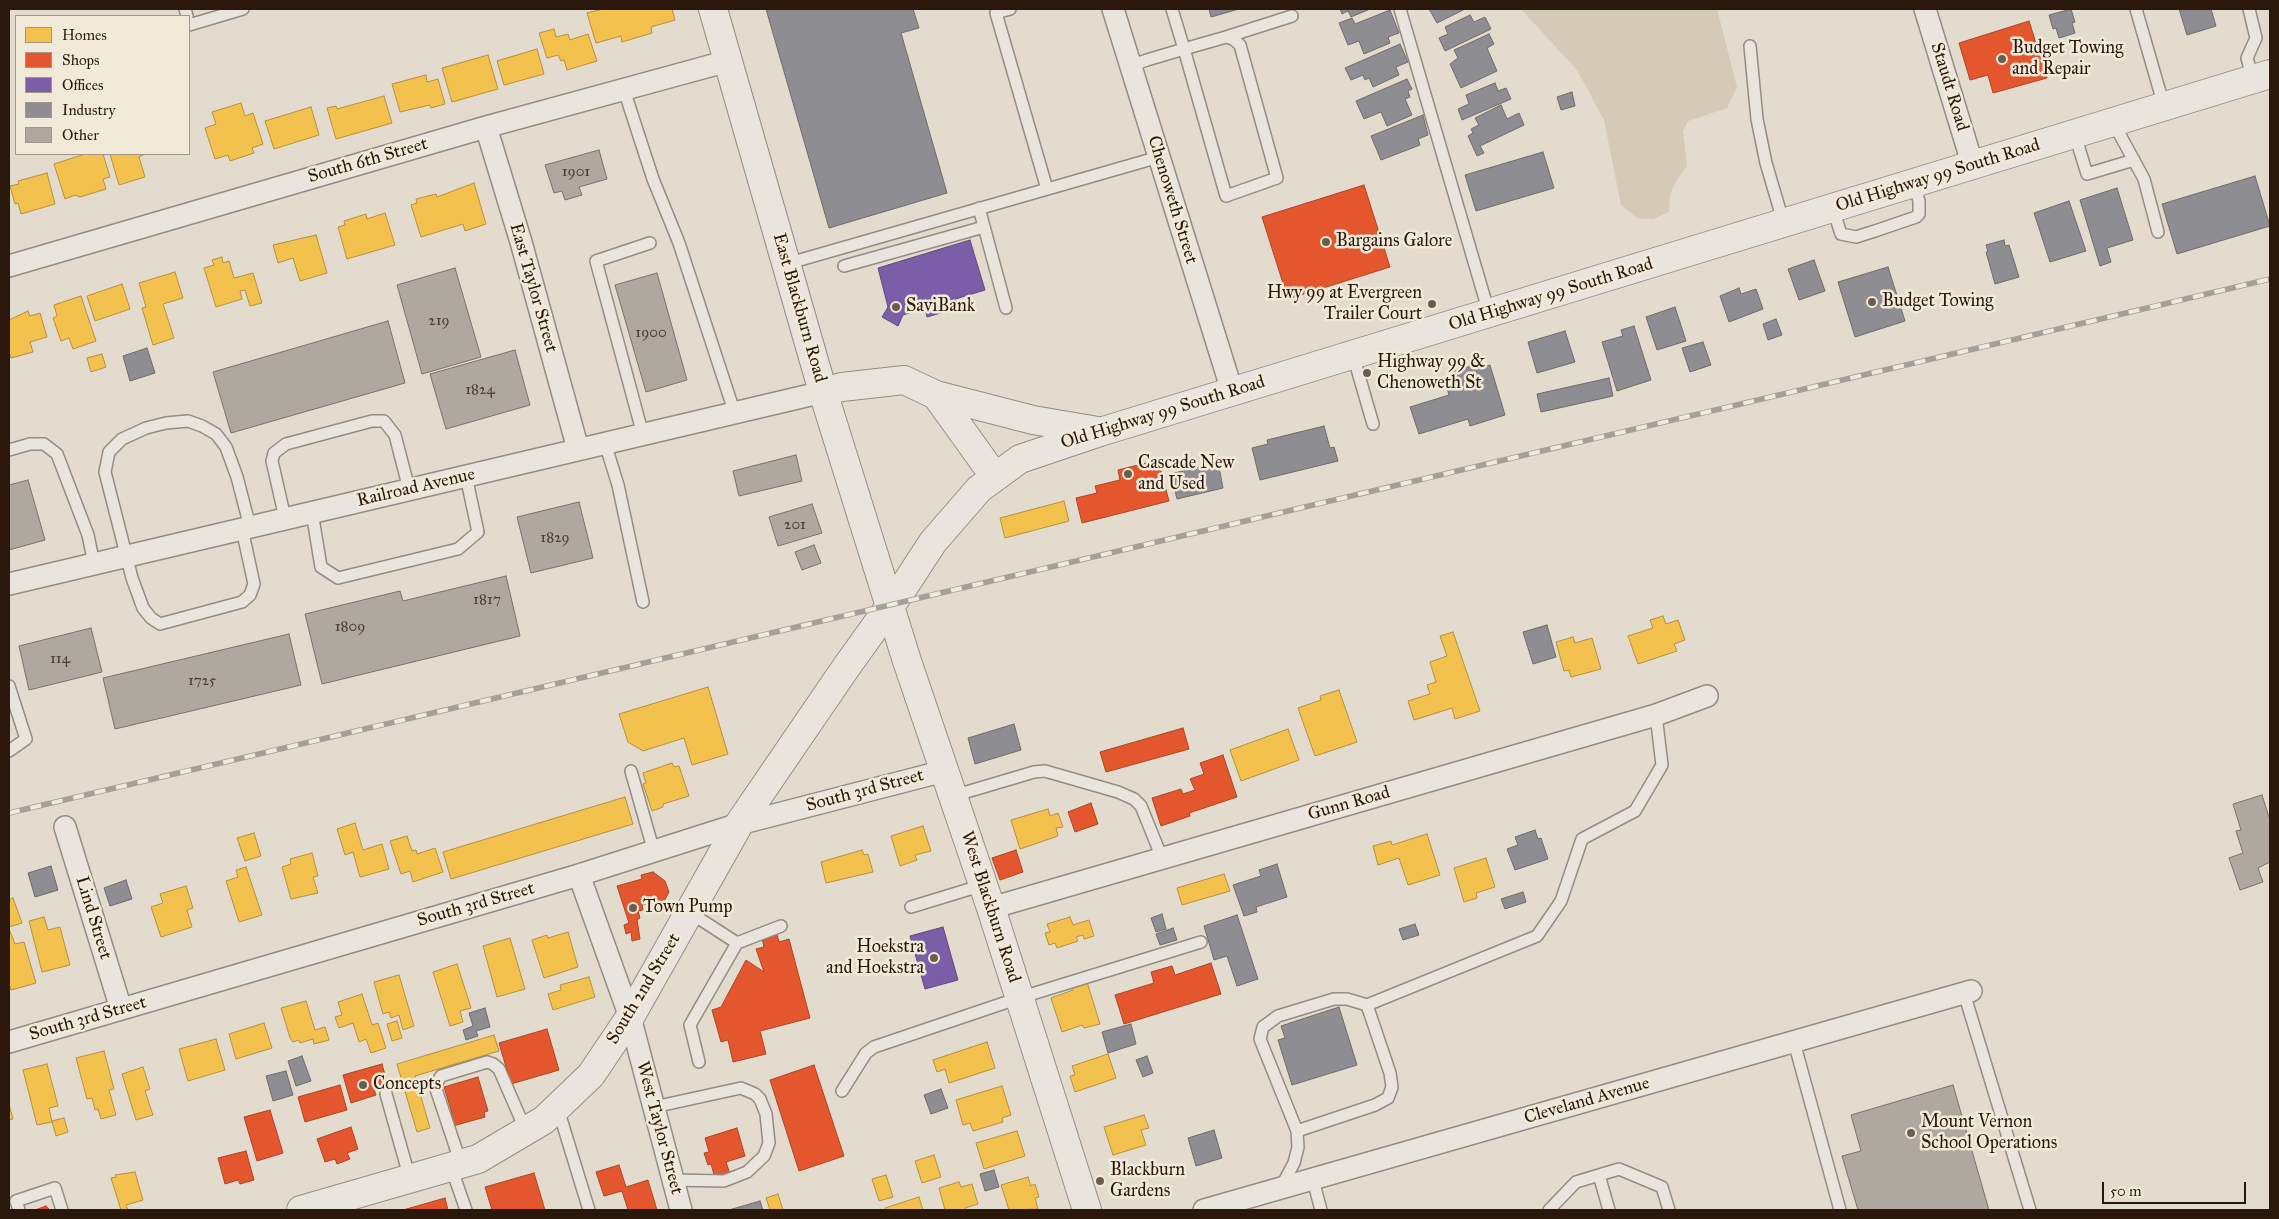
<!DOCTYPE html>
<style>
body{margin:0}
#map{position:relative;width:2279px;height:1219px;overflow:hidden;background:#e3dbcd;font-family:"IM FELL Great Primer",serif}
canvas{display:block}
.frame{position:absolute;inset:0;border:10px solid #2b180d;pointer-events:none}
.legend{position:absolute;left:15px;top:15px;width:175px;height:140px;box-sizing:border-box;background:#f2ead9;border:1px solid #a29687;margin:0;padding:6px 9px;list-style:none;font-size:15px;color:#2b180d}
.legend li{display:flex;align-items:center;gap:10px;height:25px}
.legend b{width:25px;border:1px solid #a29687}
.scale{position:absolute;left:2102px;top:1182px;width:144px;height:22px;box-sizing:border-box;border:2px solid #2b180d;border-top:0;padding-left:6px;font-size:15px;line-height:18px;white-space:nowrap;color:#2b180d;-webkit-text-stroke:4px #f2ead9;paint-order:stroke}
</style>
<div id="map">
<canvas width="2279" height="1219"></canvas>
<div class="frame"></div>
<ul class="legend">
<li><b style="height:14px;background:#f2c14e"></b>Homes</li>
<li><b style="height:14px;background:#e4572e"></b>Shops</li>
<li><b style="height:14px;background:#7b5ea7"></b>Offices</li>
<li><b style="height:14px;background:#8d8d92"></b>Industry</li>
<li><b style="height:14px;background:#afa89e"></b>Other</li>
</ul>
<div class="scale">50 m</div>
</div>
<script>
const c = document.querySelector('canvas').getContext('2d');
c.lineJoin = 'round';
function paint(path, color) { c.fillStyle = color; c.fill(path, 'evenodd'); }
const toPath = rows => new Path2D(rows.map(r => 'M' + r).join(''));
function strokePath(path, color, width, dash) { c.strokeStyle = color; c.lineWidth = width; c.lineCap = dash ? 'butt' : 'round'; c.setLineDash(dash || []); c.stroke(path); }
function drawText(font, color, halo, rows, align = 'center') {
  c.font = font + ' "IM FELL Great Primer",serif'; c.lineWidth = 5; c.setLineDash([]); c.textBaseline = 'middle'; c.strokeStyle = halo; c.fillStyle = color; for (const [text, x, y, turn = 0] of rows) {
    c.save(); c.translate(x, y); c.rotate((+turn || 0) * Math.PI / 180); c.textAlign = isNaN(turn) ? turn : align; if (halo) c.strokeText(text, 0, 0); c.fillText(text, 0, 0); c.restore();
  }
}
paint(toPath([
 [1521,9,1717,9,1737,87,1727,108,1688,121,1683,131,1687,166,1676,181,1670,195,1669,212,1653,219,1637,218,1621,205,1604,120,1577,70]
]), '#d5cab8');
const homes = toPath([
 [603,9,672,9,675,20,651,27,652,33,622,42,621,36,596,43,587,13,603,9],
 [554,29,556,37,568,34,570,40,588,34,597,61,567,70,564,60,561,61,558,55,547,58,539,33,554,29],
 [537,49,544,74,504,85,497,61,537,49],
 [488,55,498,89,452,102,442,68,488,55],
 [426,75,427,82,438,79,445,104,431,108,430,105,400,112,392,84,426,75],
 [384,96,392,123,336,139,327,108,336,106,337,109,384,96],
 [241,103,245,116,253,113,263,144,252,148,254,153,230,161,228,155,215,159,205,128,216,124,212,112,241,103],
 [311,107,319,135,274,149,265,121,311,107],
 [85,154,103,154,110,177,103,179,106,189,80,197,75,195,65,199,54,164,85,154],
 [110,154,145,154,139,157,145,177,119,185,110,154],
 [47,173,55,204,21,214,18,203,15,204,10,186,19,184,18,181,47,173],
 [474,183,486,224,465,231,463,224,421,237,411,205,417,203,416,199,436,194,437,197,474,183],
 [385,213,395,245,347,259,338,227,345,225,344,221,366,214,367,219,385,213],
 [316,235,327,273,300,281,293,258,278,263,273,245,316,235],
 [222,257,223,263,229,261,234,278,253,273,262,303,250,306,245,290,240,291,242,299,216,307,204,268,214,265,212,260,222,257],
 [175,272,183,298,163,304,174,338,153,345,142,308,146,307,139,283,175,272],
 [122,284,130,309,95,321,87,296,122,284],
 [81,296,96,341,73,349,69,338,61,341,53,318,57,316,54,305,81,296],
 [28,311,30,316,40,313,47,337,30,342,33,352,11,358,9,352,9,320,28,311],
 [102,354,106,367,91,372,87,358,102,354],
 [1064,501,1069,521,1005,538,1000,518,1064,501],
 [1663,616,1666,624,1678,620,1685,640,1674,644,1677,651,1638,664,1628,636,1653,628,1650,620,1663,616],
 [1453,632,1480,711,1455,719,1452,708,1414,720,1408,701,1430,694,1427,685,1436,682,1430,662,1447,656,1440,636,1453,632],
 [1573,637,1575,643,1592,638,1601,669,1571,677,1569,670,1564,671,1556,642,1573,637],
 [708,687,728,754,692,765,684,738,643,751,628,742,619,714,708,687],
 [1339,690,1357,742,1315,756,1298,708,1321,700,1320,696,1339,690],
 [1288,729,1299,760,1241,781,1230,750,1288,729],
 [672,763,674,767,679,766,689,796,663,804,663,807,652,811,643,784,646,783,643,773,672,763],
 [625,797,633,824,451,879,443,852,625,797],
 [1048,809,1050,816,1058,813,1063,827,1056,828,1058,836,1020,849,1011,820,1048,809],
 [355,823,363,850,382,844,389,869,360,877,353,852,345,855,337,829,355,823],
 [923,826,931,851,915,855,917,860,900,866,891,836,923,826],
 [254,833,261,856,245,861,237,838,254,833],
 [1427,834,1440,875,1408,885,1399,858,1378,865,1373,846,1391,841,1392,845,1427,834],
 [407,836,412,851,416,850,417,854,435,848,443,872,413,882,410,871,401,874,390,841,407,836],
 [862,850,864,855,868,854,873,872,826,883,821,862,862,850],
 [312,853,318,876,313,877,318,893,291,899,282,867,291,864,290,859,312,853],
 [1486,858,1495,887,1476,893,1477,898,1464,902,1454,868,1486,858],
 [246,867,262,915,239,922,226,881,238,877,236,870,246,867],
 [1224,874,1230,891,1182,905,1177,888,1224,874],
 [186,886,193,908,187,910,192,927,161,937,151,907,163,903,160,894,186,886],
 [13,898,22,923,9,927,9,900,13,898],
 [44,917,48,930,60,927,70,965,42,972,29,921,44,917],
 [1070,917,1073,925,1089,920,1094,936,1084,939,1083,935,1076,937,1078,941,1057,948,1055,943,1049,945,1045,933,1050,932,1047,924,1070,917],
 [9,929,15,944,24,942,36,983,11,990,9,984,9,929],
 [568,932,578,967,544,978,532,940,547,935,548,938,568,932],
 [510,938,525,989,497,997,483,946,510,938],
 [457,964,471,1008,460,1011,463,1022,450,1026,433,972,457,964],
 [399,975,414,1026,403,1030,399,1015,391,1018,389,1012,383,1014,374,982,399,975],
 [589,977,595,997,553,1010,548,994,561,990,560,985,589,977],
 [1087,982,1100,1024,1084,1028,1082,1025,1062,1032,1051,998,1073,990,1072,987,1087,982],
 [362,994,372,1025,378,1023,386,1048,371,1053,366,1039,359,1042,353,1023,339,1028,335,1017,342,1015,338,1002,362,994],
 [306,1001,315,1030,325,1027,329,1040,314,1044,313,1039,300,1043,299,1040,293,1042,290,1038,281,1008,306,1001],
 [397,1021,402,1038,392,1041,387,1024,397,1021],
 [264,1023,272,1048,236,1059,229,1034,264,1023],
 [494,1035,499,1051,415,1076,430,1128,417,1132,397,1064,494,1035],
 [216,1039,225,1070,188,1081,179,1049,216,1039],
 [987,1042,995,1068,949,1083,945,1069,937,1072,933,1060,987,1042],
 [104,1051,114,1089,109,1090,116,1115,101,1119,98,1109,95,1110,92,1098,87,1099,76,1058,104,1051],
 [1108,1054,1116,1078,1075,1092,1070,1076,1075,1075,1072,1066,1108,1054],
 [47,1064,58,1106,49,1108,52,1122,37,1125,23,1070,47,1064],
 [143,1067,150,1089,145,1091,153,1115,136,1120,122,1074,143,1067],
 [1002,1086,1011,1115,1002,1118,1003,1122,973,1131,970,1123,963,1125,956,1100,1002,1086],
 [9,1104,13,1119,9,1120,9,1104],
 [1144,1115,1149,1128,1141,1130,1146,1145,1113,1155,1104,1127,1144,1115],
 [64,1118,68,1132,56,1136,52,1121,64,1118],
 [1017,1131,1025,1156,984,1169,976,1143,1017,1131],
 [934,1155,941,1177,922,1183,915,1161,934,1155],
 [135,1172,143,1200,126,1205,128,1210,121,1210,111,1178,116,1177,115,1175,135,1172],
 [886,1175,893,1197,879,1201,872,1179,886,1175],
 [1028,1177,1031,1186,1035,1184,1039,1197,1035,1198,1038,1209,1009,1210,1001,1185,1028,1177],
 [959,1182,961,1187,972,1184,978,1204,965,1208,966,1210,945,1210,939,1188,959,1182],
 [778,1194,783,1210,770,1210,766,1198,778,1194],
 [919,1197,923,1210,886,1210,885,1208,919,1197]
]);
paint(homes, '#f2c14e');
strokePath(homes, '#b68e3a', 1);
const shops = toPath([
 [2029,21,2047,78,1993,93,1988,75,1970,80,1959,43,2029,21],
 [1364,185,1390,267,1288,299,1262,217,1364,185],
 [1158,460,1169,501,1082,523,1076,498,1097,493,1095,486,1120,480,1118,470,1158,460],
 [1183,728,1189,749,1106,772,1100,752,1183,728],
 [1223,755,1237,797,1189,813,1190,816,1161,826,1152,798,1181,789,1183,794,1195,790,1190,779,1204,774,1200,763,1223,755],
 [1091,803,1098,824,1075,832,1068,812,1091,803],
 [1016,850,1023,872,1000,880,992,858,1016,850],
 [653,872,665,881,669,892,658,912,646,904,642,905,643,910,638,911,640,918,637,920,640,939,632,941,631,932,626,934,624,925,629,923,617,886,642,879,641,875,653,872],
 [777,934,779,942,789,939,810,1018,760,1031,766,1054,733,1062,728,1040,721,1042,712,1010,721,1007,746,960,764,972,756,949,764,947,762,938,777,934],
 [1211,963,1221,994,1124,1024,1115,995,1154,983,1151,972,1172,966,1175,975,1211,963],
 [547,1029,559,1070,511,1084,499,1043,547,1029],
 [382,1064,387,1082,373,1087,376,1095,351,1103,343,1075,382,1064],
 [814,1065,844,1156,799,1171,770,1080,814,1065],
 [478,1077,488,1111,484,1112,485,1117,453,1126,449,1114,452,1113,444,1087,478,1077],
 [340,1085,347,1110,305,1122,298,1097,340,1085],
 [270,1110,283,1153,257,1161,244,1117,270,1110],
 [351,1127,358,1149,347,1153,350,1159,337,1164,335,1159,325,1162,317,1139,351,1127],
 [737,1128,745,1156,726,1162,730,1174,715,1178,711,1164,708,1165,704,1153,709,1152,705,1138,737,1128],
 [246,1151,254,1180,240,1184,238,1180,225,1184,218,1158,246,1151],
 [619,1165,626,1187,648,1180,657,1210,628,1210,622,1191,604,1196,596,1172,619,1165],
 [534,1173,545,1210,492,1210,485,1187,534,1173],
 [445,1198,448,1210,403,1210,445,1198],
 [46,1206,50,1210,35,1210,46,1206]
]);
paint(shops, '#e4572e');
strokePath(shops, '#ac4424', 1);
const offices = toPath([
 [970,240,985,290,949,301,951,310,927,317,925,308,903,315,898,326,882,317,888,307,878,268,970,240],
 [943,927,958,980,925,989,910,936,943,927]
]);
paint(offices, '#7b5ea7');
strokePath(offices, '#634979', 1);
const industry = toPath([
 [766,9,913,9,919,28,901,33,947,193,829,228,766,9],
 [1209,9,1239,9,1211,17,1209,9],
 [1340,9,1370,9,1351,17,1348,11,1342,14,1340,9],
 [1429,9,1465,9,1437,23,1429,9],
 [2071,9,2075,22,2072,23,2075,33,2059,38,2056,28,2053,29,2049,15,2071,9],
 [2179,9,2211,9,2216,26,2187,35,2179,9],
 [1390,10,1399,33,1388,37,1390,43,1364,54,1359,41,1348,45,1339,23,1352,18,1355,24,1390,10],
 [1470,15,1474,22,1485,17,1491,29,1445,51,1439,38,1448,34,1445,27,1470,15],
 [1489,34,1494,44,1487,48,1497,71,1461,88,1450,64,1458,58,1454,50,1489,34],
 [1400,44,1408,62,1396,67,1399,75,1373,87,1369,78,1365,80,1363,75,1351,80,1345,68,1400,44],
 [1407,79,1412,89,1408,91,1410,97,1405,99,1412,115,1387,126,1381,112,1364,119,1356,101,1407,79],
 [1495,83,1498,91,1506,88,1511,99,1462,120,1458,109,1469,104,1466,95,1495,83],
 [1572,92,1575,106,1561,110,1557,97,1572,92],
 [1501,105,1507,119,1519,113,1524,125,1480,146,1484,153,1477,156,1468,136,1473,133,1471,129,1479,125,1475,118,1501,105],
 [1423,115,1428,135,1418,139,1420,145,1381,160,1371,136,1423,115],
 [1543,152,1554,188,1476,211,1465,175,1543,152],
 [2255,176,2270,226,2177,254,2162,204,2255,176],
 [2117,188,2133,240,2107,248,2111,262,2100,266,2080,200,2117,188],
 [2069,201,2086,251,2050,262,2034,213,2069,201],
 [2004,240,2005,246,2009,245,2019,277,1995,284,1986,252,1988,252,1986,245,2004,240],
 [1814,260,1825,291,1799,300,1788,269,1814,260],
 [1888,267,1905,321,1855,337,1838,282,1888,267],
 [1739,288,1741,294,1756,289,1763,309,1729,322,1720,296,1739,288],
 [1675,307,1686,341,1657,350,1646,317,1675,307],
 [1776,319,1782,335,1768,340,1763,324,1776,319],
 [1634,326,1651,380,1617,391,1602,342,1623,336,1621,330,1634,326],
 [1565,331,1575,362,1537,373,1528,342,1565,331],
 [1703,342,1711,365,1690,372,1682,348,1703,342],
 [147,348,155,373,130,381,123,356,147,348],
 [1481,363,1482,367,1490,365,1505,415,1470,426,1468,419,1419,434,1410,407,1449,395,1444,378,1452,375,1451,372,1481,363],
 [1609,378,1613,396,1541,412,1537,394,1609,378],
 [1324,426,1330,448,1334,447,1338,461,1260,480,1252,448,1268,444,1267,440,1324,426],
 [1218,462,1223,488,1177,499,1171,474,1218,462],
 [1547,625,1556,657,1533,664,1523,632,1547,625],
 [1014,724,1021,750,975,764,968,738,1014,724],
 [1535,830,1538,839,1541,838,1548,859,1515,870,1507,849,1518,845,1515,837,1535,830],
 [1277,864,1287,897,1256,907,1257,912,1244,916,1233,885,1261,876,1259,870,1277,864],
 [51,866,58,890,35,897,28,873,51,866],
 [126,880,132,899,110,906,104,888,126,880],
 [1523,892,1526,902,1505,909,1501,899,1523,892],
 [1162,914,1166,929,1156,932,1151,918,1162,914],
 [1237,915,1258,979,1237,986,1227,956,1214,960,1204,926,1237,915],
 [1415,924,1419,935,1403,940,1399,929,1415,924],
 [1173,928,1177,940,1160,945,1156,934,1173,928],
 [1339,1007,1357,1065,1292,1085,1278,1040,1285,1038,1281,1026,1339,1007],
 [485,1008,490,1027,476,1031,478,1036,466,1040,463,1030,473,1026,469,1013,485,1008],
 [1131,1024,1136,1044,1108,1053,1102,1032,1131,1024],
 [302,1056,311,1081,296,1086,288,1061,302,1056],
 [1147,1056,1153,1073,1143,1077,1136,1060,1147,1056],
 [286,1071,293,1095,273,1101,266,1076,286,1071],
 [941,1089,948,1108,931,1114,924,1095,941,1089],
 [1214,1130,1222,1158,1196,1166,1188,1138,1214,1130],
 [994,1170,999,1187,985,1191,980,1174,994,1170],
 [760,1201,763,1210,729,1210,760,1201]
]);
paint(industry, '#8d8d92');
strokePath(industry, '#706a6a', 1);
const building = toPath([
 [599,150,607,179,579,187,582,195,565,200,562,191,554,193,545,165,599,150],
 [455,268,481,357,422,374,397,285,455,268],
 [657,273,687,380,646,392,615,285,657,273],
 [388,321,405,383,231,433,213,372,388,321],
 [515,350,530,405,446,429,430,374,515,350],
 [796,455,802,481,739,496,733,471,796,455],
 [28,480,45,540,9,550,9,485,28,480],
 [579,502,593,558,531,573,517,517,579,502],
 [812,504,822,533,778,546,769,517,812,504],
 [814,545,821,563,802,570,795,552,814,545],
 [506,576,520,636,322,684,305,614,400,591,403,601,506,576],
 [91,628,102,672,29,690,19,646,91,628],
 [289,634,301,685,115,729,103,678,289,634],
 [2262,795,2270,820,2270,862,2258,868,2263,882,2240,890,2229,858,2243,853,2236,831,2241,830,2233,804,2262,795],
 [1953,1085,1989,1210,1858,1210,1842,1156,1861,1151,1851,1115,1953,1085]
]);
paint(building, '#afa89e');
strokePath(building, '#787169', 1);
const service = toPath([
 [185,9,187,16],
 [1010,9,996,13,1047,189],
 [1400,9,1489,313],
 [2136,9,2164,106],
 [2249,9,2256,38,2247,58,2253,79],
 [189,22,189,25,243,9],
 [1226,37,1292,16],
 [1750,46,1757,119,1766,163,1784,224],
 [1130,66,1147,60,1184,49,1226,37,1233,39,1240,45,1277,178,1226,196,1184,49,1172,9],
 [624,90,653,179,679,243,735,414],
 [2113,122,2144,179,2158,232],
 [2075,135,2087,174,2134,160],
 [979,208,1006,308],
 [1833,209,1841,234,1856,237,1875,231,1916,217,1919,214,1919,201,1914,184],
 [786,264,1159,157],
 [844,266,984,227],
 [1353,355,1373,424],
 [643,435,596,261,650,243],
 [605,443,618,485,643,602],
 [9,450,30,444,44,444,57,454,88,535,94,564],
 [312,512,321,567,338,578,458,549,478,532,466,476],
 [285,518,272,461,274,453,286,444,372,421,384,421,395,435,409,489],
 [242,529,254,584,250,595,242,602,160,624,151,618,143,608,132,578,105,472,109,452,122,439,146,428,166,423,188,421,202,426,216,434,226,447,237,477,250,527],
 [9,686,26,739,9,751],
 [631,771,654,852],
 [953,796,1034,772,1045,771,1118,792,1134,799,1141,806,1162,858],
 [911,907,983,885],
 [689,912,737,943,781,926],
 [1964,993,2030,1210],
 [1794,1042,1840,1210],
 [699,1062,690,1025,737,943],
 [842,1091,866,1053,874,1047,1019,998,1201,942],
 [386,1094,410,1179],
 [654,1107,741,1088,755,1094,760,1099,766,1114,769,1143,764,1156,747,1172,724,1181,672,1180],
 [558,1109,589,1210],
 [1297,1131,1260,1039,1263,1027,1278,1016,1334,999,1347,999,1367,1005],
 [461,1164,435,1086,441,1076,487,1062,493,1064,499,1069,526,1131],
 [451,1167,466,1210],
 [1599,1175,1609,1210],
 [1313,1180,1321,1210],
 [1280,1189,1294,1163,1298,1147,1297,1131,1375,1105,1388,1098,1392,1087,1390,1073,1367,1005,1537,936,1561,901,1582,839,1635,811,1662,765,1656,715],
 [19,1210,16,1201,55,1188,62,1210],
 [1549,1210,1576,1182,1619,1169,1662,1187,1669,1210]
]);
const minor = toPath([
 [1113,9,1232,391],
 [1925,9,1973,166],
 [486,127,521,242,578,449],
 [9,266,486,127,728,61],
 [9,584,823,392],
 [65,827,121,1009],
 [579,875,630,1017,681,1210],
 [991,908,1656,715,1707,696],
 [9,1042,579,875,739,824,944,771],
 [1204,1210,1971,991]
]);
const tertiary = toPath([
 [713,9,823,392,907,661,991,908,1087,1210],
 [823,392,842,387,904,380,936,395,1033,420,1098,431],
 [936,395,995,477],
 [301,1210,478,1159,544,1120,591,1075,630,1017,739,824,847,666,903,588,933,542,979,489,1020,459,1100,432,2270,74]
]);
strokePath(service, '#938c82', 14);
strokePath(minor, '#938c82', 24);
strokePath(tertiary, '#938c82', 30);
strokePath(service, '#e9e5de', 11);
strokePath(minor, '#e9e5de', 21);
strokePath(tertiary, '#e9e5de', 28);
const rail = toPath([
 [9,813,2270,279]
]);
strokePath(rail, '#a4a099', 5.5);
strokePath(rail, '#f2ead9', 4, [11]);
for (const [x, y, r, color] of [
 [2002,59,5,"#6b5c50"],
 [1326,242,5,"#6b5c50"],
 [1872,302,5,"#6b5c50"],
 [1432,304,5,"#6b5c50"],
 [896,307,5,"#6b5c50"],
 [1367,373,5,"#6b5c50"],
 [1128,474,5,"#6b5c50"],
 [633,908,5,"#6b5c50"],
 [934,958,5,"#6b5c50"],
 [363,1085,5,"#6b5c50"],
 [1911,1133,5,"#6b5c50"],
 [1100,1181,5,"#6b5c50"]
]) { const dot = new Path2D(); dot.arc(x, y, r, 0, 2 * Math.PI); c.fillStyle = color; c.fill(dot); strokePath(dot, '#f2ead9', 2); }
drawText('15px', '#4c3c31', null, [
 ["1901",576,172],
 ["219",439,321],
 ["1900",651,333],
 ["1824",480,390],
 ["201",795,525],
 ["1829",555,538],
 ["1817",487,600],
 ["1809",350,627],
 ["114",60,659],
 ["1725",202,681]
]);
drawText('18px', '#2b180d', '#f2ead9', [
 ["Budget Towing",2012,49],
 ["and Repair",2012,70],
 ["Bargains Galore",1336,242],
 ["Hwy 99 at Evergreen",1422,294,"right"],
 ["Trailer Court",1422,315,"right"],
 ["Budget Towing",1882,302],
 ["SaviBank",906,307],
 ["Highway 99 &",1377,363],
 ["Chenoweth St",1377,384],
 ["Cascade New",1138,464],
 ["and Used",1138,485],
 ["Town Pump",643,908],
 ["Hoekstra",924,948,"right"],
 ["and Hoekstra",924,969,"right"],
 ["Concepts",373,1085],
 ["Mount Vernon",1921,1123],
 ["School Operations",1921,1144],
 ["Blackburn",1110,1171],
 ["Gardens",1110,1192]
], 'left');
drawText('18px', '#2b180d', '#f2ead9', [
 ["Staudt Road",1949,87,73],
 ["South 6th Street",368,161,-16],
 ["Old Highway 99 South Road",1938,176,-17],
 ["Chenoweth Street",1172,200,73],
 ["East Taylor Street",533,288,74],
 ["Old Highway 99 South Road",1551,295,-17],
 ["East Blackburn Road",799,308,74],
 ["Old Highway 99 South Road",1163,413,-17],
 ["Railroad Avenue",416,488,-13],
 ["South 3rd Street",865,791,-15],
 ["Gunn Road",1349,804,-16],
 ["South 3rd Street",476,905,-16],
 ["West Blackburn Road",990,907,72],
 ["Lind Street",93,918,73],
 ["South 2nd Street",644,989,-59],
 ["South 3rd Street",88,1019,-16],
 ["Cleveland Avenue",1587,1101,-16],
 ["West Taylor Street",659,1128,75]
]);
</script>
